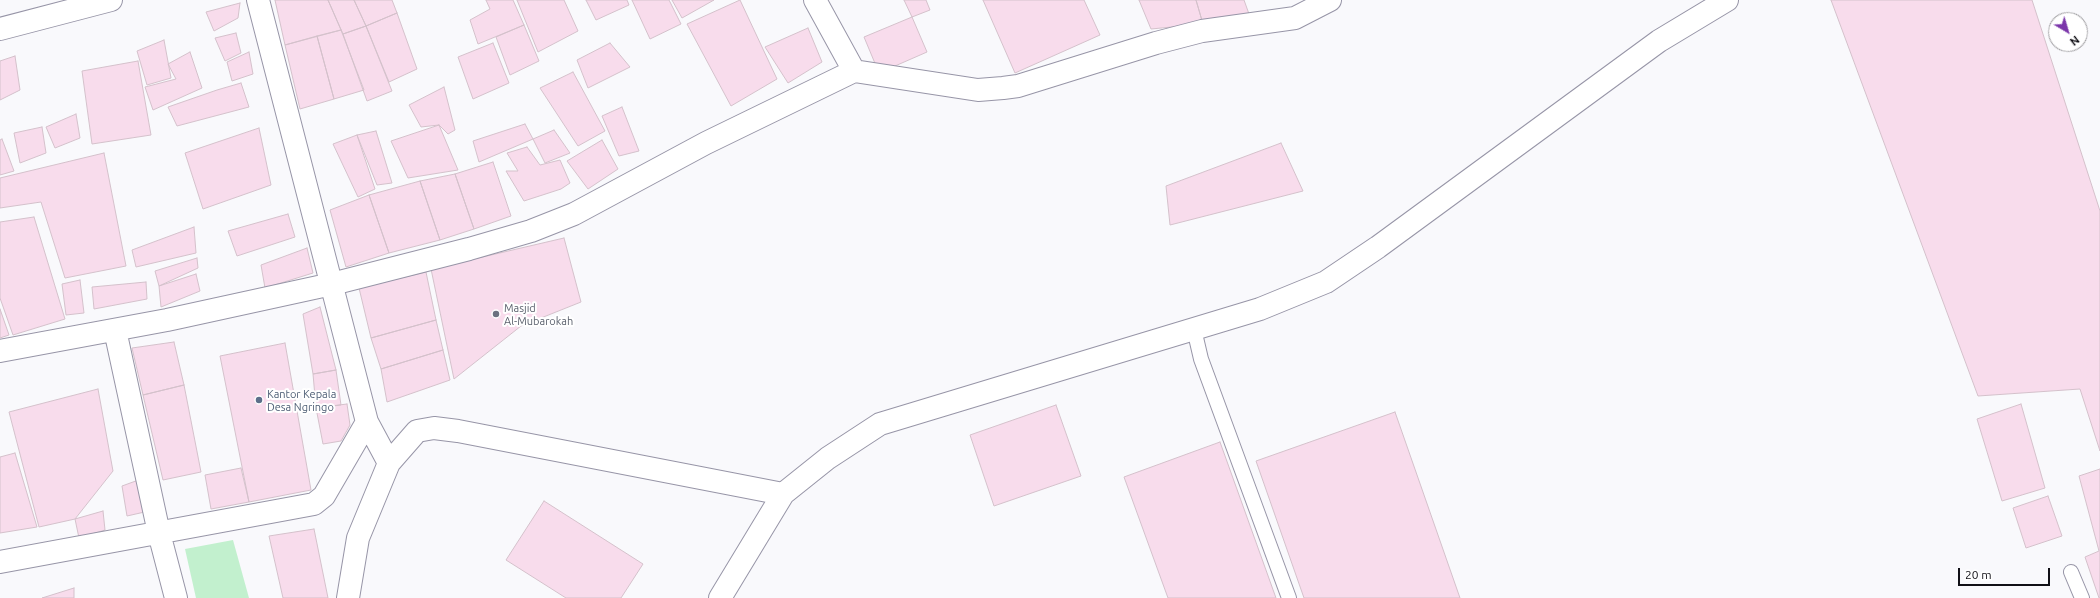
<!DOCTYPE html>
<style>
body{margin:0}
#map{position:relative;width:2100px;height:598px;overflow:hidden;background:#f9f9fc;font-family:Ubuntu,sans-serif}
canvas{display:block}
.north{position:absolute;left:2048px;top:12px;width:40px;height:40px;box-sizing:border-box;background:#fff;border:1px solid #a09fa2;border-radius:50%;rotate:142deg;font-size:11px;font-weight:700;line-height:16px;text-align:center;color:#111016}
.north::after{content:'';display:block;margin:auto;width:14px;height:18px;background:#7b36aa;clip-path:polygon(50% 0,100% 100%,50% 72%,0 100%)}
.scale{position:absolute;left:1958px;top:568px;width:92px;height:18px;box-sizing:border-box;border:2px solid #111016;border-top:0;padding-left:5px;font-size:12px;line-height:14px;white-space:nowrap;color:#111016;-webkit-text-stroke:3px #fff;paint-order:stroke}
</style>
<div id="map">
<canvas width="2100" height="598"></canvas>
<div class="north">N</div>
<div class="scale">20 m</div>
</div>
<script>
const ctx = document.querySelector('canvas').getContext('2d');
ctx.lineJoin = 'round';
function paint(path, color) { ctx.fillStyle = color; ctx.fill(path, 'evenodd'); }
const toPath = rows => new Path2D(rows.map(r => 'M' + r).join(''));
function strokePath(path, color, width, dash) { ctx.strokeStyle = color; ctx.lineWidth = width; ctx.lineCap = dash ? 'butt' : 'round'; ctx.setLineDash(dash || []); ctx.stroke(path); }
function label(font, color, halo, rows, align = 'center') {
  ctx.font = font + ' Ubuntu,sans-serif'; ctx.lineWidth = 4; ctx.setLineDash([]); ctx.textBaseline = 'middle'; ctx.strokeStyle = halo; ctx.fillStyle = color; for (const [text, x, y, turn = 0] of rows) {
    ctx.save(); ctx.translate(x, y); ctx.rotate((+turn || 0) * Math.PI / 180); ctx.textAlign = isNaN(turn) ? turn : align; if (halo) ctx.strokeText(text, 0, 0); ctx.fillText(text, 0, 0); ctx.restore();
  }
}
paint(toPath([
 [233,540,249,598,196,598,185,549]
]), '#c2f0ce');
const building = toPath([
 [275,0,328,0,341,30,285,45,275,0],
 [328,0,354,0,366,26,343,34,328,0],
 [354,0,392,0,397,13,366,26,354,0],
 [486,0,513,0,524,25,478,44,470,20,490,9,486,0],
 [517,0,564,0,578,31,538,52,517,0],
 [586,0,627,0,629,5,596,20,586,0],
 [632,0,669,0,681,24,650,39,632,0],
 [672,0,714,0,682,18,672,0],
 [740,0,777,79,731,106,687,24,740,0],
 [904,0,926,0,930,10,912,17,904,0],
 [983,0,1084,0,1100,35,1015,73,983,0],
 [1139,0,1196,0,1203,24,1151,29,1139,0],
 [1196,0,1244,0,1249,14,1203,24,1196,0],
 [1831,0,2032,0,2100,211,2100,451,2080,389,1978,396,1831,0],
 [240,3,238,18,214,31,206,12,240,3],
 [397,13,417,69,389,82,366,26,397,13],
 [912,17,927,52,879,73,864,37,912,17],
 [524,25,539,61,510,75,496,37,524,25],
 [366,26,392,91,367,101,343,34,366,26],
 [808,28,822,62,788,83,765,47,808,28],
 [341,30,364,90,334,99,317,36,341,30],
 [236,33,241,53,225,61,215,38,236,33],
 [317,36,334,99,300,109,285,45,317,36],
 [164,40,171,78,147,85,137,51,164,40],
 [493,43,509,83,473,99,458,57,493,43],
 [610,43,630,67,588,88,577,60,610,43],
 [190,52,202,88,153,110,145,87,176,79,168,64,190,52],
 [249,52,253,74,232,81,227,62,249,52],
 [15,56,20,90,0,100,0,61,15,56],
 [138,61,151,135,92,144,82,71,138,61],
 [573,72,605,131,578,146,540,88,573,72],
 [241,83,249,107,177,126,168,107,217,90,241,83],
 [444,87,455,130,448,134,439,125,421,127,409,105,444,87],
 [622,107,639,151,619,156,602,116,622,107],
 [76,114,80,138,55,148,46,127,76,114],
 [525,124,533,139,479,162,473,141,525,124],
 [439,125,458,170,408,178,391,141,439,125],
 [42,127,46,153,20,163,14,133,42,127],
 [259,128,271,185,203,209,185,153,259,128],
 [554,130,570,153,545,163,533,139,554,130],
 [376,131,392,183,377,185,357,135,376,131],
 [357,135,375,189,358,197,333,144,357,135],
 [2,139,14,171,0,175,0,140,2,139],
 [602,140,618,169,588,189,567,161,602,140],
 [1281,143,1303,191,1170,225,1166,186,1281,143],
 [527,147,540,165,560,160,570,183,561,189,524,201,506,171,518,171,507,153,527,147],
 [104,153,126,266,65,278,41,202,0,208,0,178,104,153],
 [493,162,511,216,474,229,455,174,493,162],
 [455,174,474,229,440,240,420,181,455,174],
 [420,181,440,240,389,253,369,195,420,181],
 [369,195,389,253,346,267,330,210,369,195],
 [288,214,295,237,237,256,228,231,288,214],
 [34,217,65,319,13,335,0,298,0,222,34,217],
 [194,227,196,253,136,267,132,250,194,227],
 [564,238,581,302,521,326,454,379,431,269,564,238],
 [307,248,313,273,265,288,261,265,307,248],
 [197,258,198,268,159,286,155,271,197,258],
 [426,272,436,320,371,338,359,288,426,272],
 [196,274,200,291,161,307,159,286,196,274],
 [80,280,84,313,66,315,62,284,80,280],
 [146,282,147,299,94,309,92,287,146,282],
 [320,307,336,370,313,374,303,314,320,307],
 [0,309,9,335,0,338,0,309],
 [436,320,443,350,381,369,371,338,436,320],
 [174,342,184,385,143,395,132,348,174,342],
 [285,343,311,490,249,502,220,356,285,343],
 [443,350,450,380,387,402,381,369,443,350],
 [336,370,341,405,316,408,313,374,336,370],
 [184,385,201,472,163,480,143,395,184,385],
 [98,389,113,471,75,519,39,527,9,412,98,389],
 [347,404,350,425,341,441,323,444,316,408,347,404],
 [2021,404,2045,488,2002,501,1977,419,2021,404],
 [1056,405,1081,476,994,506,970,435,1056,405],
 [1395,412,1460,598,1304,598,1256,461,1395,412],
 [1220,442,1276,598,1168,598,1124,477,1220,442],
 [15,453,37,527,0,533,0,457,15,453],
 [241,468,249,502,211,509,205,475,241,468],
 [2100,469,2100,598,2099,598,2085,557,2099,551,2079,476,2100,469],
 [144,478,149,511,127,516,122,486,144,478],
 [2048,496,2062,536,2026,548,2013,508,2048,496],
 [544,501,643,564,621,598,566,598,506,560,544,501],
 [103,511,105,530,79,538,75,519,103,511],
 [314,529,328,598,283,598,269,536,314,529],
 [74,588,74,598,42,598,74,588]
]);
paint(building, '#f8dcec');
strokePath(building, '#d4c1cb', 1);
const lane = toPath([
 [1194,329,1201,359,1289,598],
 [2071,572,2082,598]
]);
const street = toPath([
 [258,0,367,422,389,463],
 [815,0,854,71],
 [0,29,111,0],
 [115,330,159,533,176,598],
 [0,351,167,320,332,284,469,249,531,231,574,214,706,143,854,71,978,90,1003,88,1018,86,1156,43,1202,31,1295,18,1330,0],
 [0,562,314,504,324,496,367,422],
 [348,598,358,538,389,463,417,431,434,428,458,431,783,494],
 [720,598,783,494,828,458,880,424,1260,309,1326,282,1378,247,1659,41,1727,0]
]);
strokePath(lane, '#9795a7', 16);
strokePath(street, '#9795a7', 24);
strokePath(lane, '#fff', 14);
strokePath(street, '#fff', 22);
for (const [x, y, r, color] of [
 [496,314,4,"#6b7280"],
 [259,400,4,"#5c6f8a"]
]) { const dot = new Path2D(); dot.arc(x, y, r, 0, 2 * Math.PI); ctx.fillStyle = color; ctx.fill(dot); strokePath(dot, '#fff', 1.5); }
label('11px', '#5b616d', '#fff', [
 ["Masjid",504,308],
 ["Al-Mubarokah",504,321]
], 'left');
label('11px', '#4e5e75', '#fff', [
 ["Kantor Kepala",267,394],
 ["Desa Ngringo",267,407]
], 'left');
</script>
